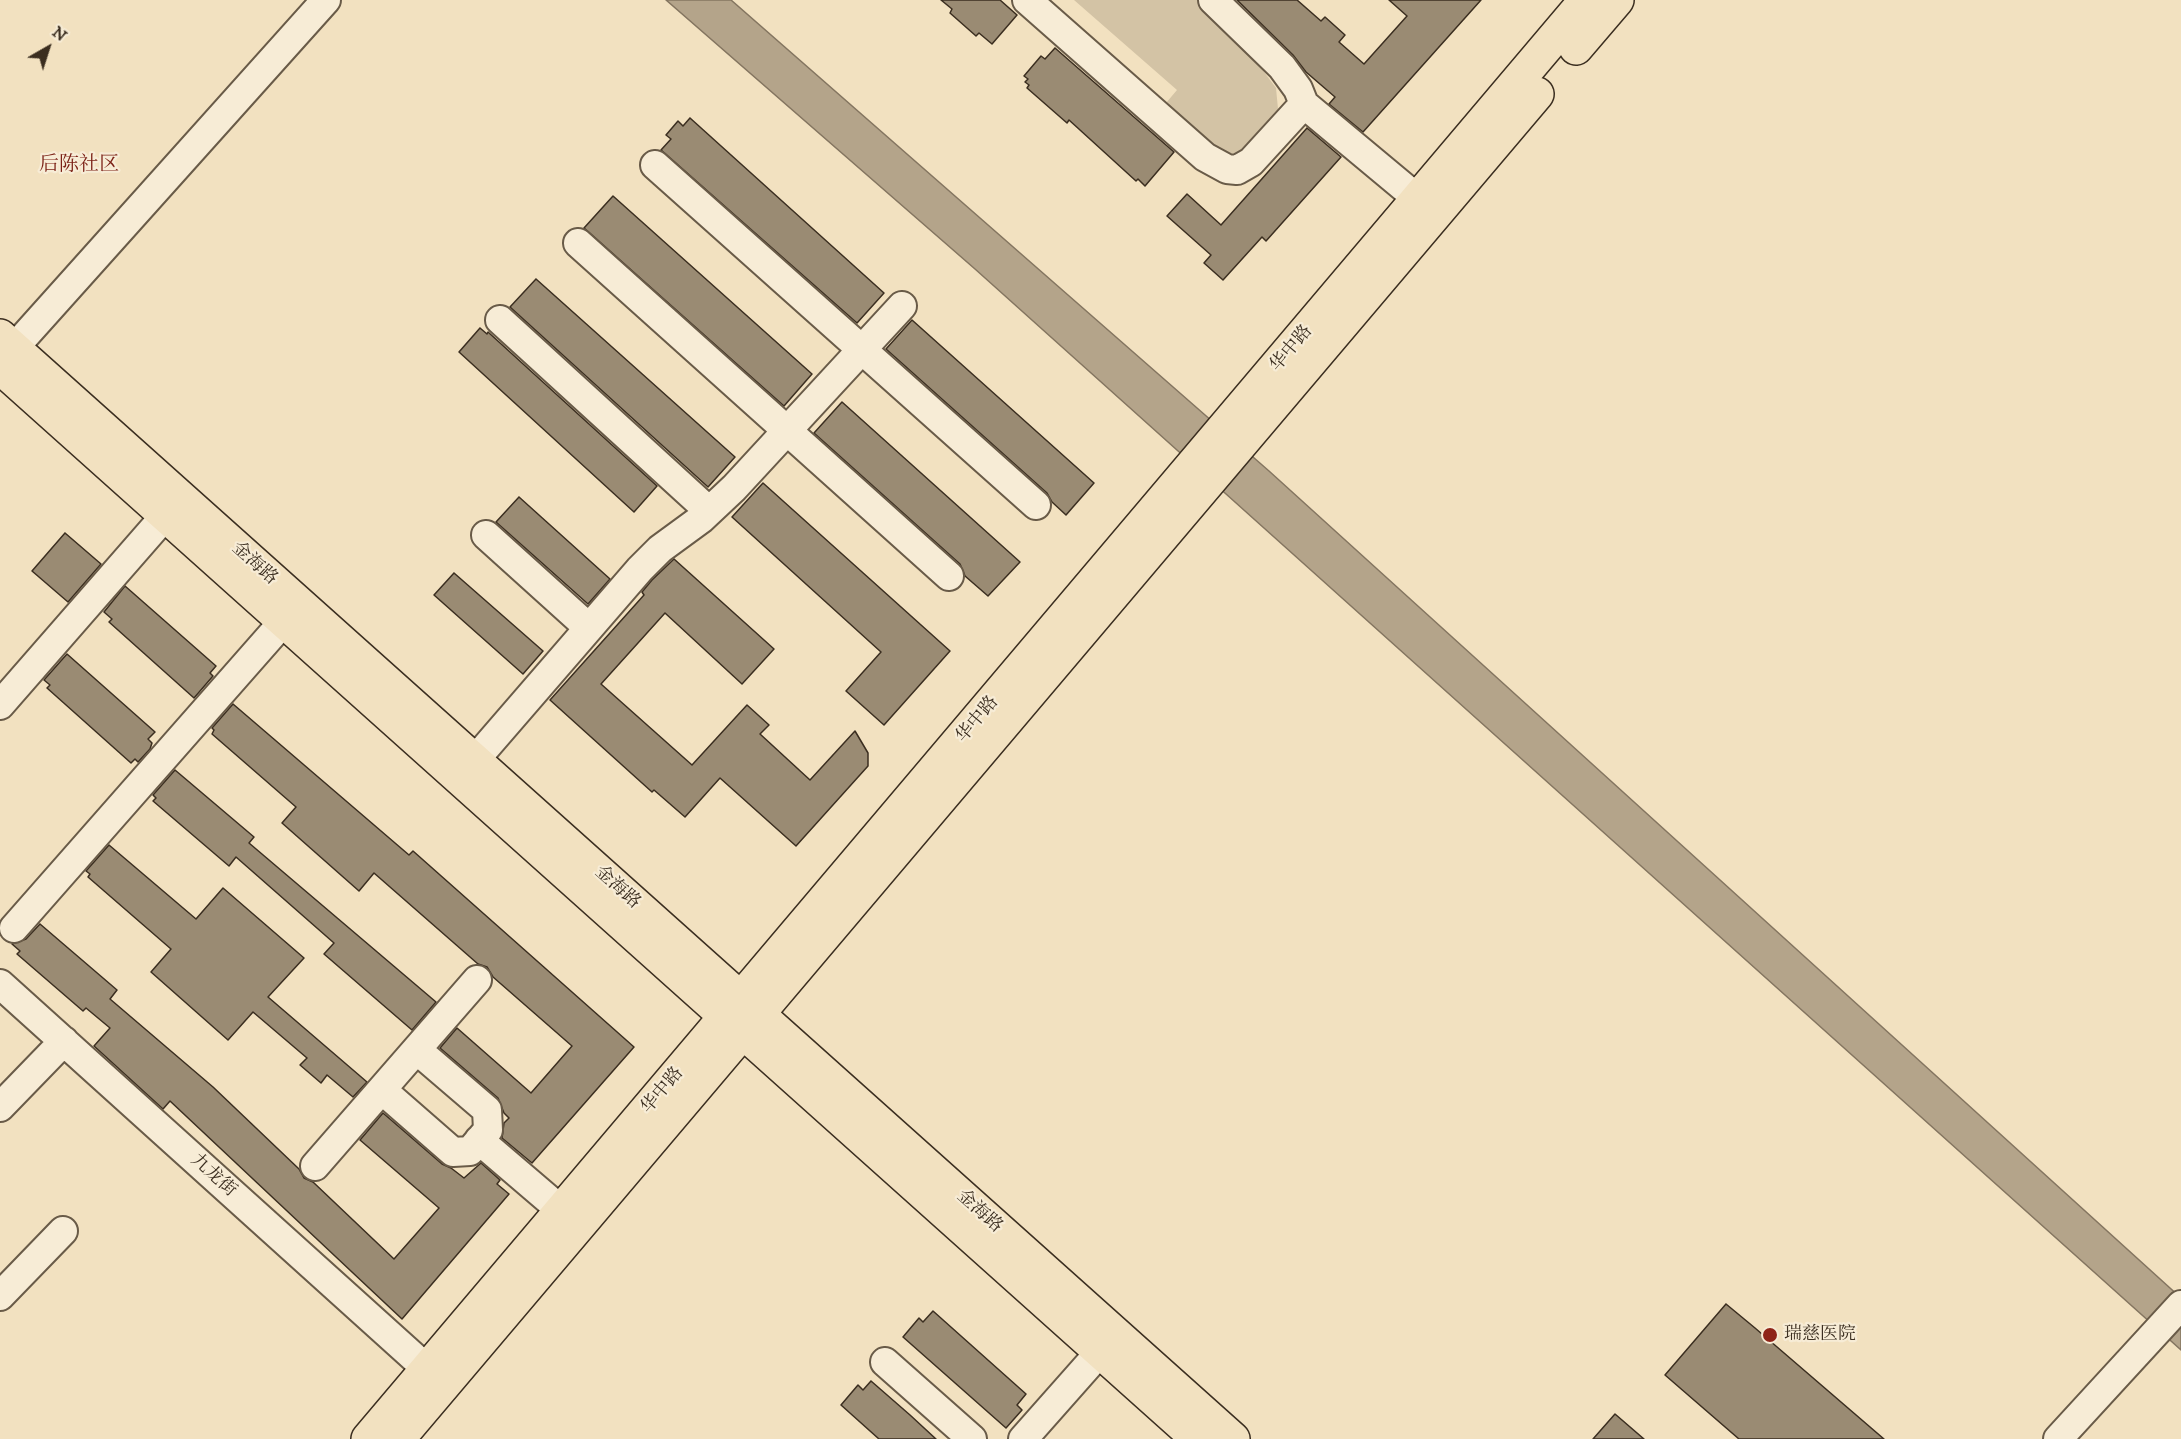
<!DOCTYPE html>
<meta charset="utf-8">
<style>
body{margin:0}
#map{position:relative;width:2181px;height:1439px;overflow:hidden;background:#f2e1c0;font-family:"IM FELL DW Pica",serif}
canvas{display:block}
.north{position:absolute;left:18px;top:18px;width:60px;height:60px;-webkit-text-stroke:4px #f7ecd6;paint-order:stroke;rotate:39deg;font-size:16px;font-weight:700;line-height:24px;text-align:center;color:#3b2e20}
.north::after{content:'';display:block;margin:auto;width:21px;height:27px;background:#3b2e20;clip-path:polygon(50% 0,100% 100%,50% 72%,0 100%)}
</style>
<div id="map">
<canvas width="2181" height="1439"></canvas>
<div class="north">N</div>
</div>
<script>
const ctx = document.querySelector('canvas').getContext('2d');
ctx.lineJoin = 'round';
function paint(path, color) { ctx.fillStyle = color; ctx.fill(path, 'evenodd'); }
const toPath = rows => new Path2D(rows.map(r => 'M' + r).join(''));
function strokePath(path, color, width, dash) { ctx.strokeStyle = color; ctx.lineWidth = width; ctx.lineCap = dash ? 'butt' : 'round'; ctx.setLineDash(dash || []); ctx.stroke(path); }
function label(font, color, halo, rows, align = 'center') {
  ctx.font = font + ' "IM FELL DW Pica","Noto Serif SC",serif'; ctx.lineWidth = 4.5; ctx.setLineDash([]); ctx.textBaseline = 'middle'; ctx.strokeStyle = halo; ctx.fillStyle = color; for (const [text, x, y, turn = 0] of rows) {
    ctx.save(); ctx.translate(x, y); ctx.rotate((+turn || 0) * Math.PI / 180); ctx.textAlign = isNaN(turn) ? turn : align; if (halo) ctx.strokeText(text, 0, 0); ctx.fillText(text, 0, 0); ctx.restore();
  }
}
paint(toPath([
 [1074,0,1199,0,1247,49,1276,88,1278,109,1240,151,1234,154,1222,151,1166,103,1177,90]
]), '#d3c3a5');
const water = toPath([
 [666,0,731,0,1269,471,2181,1298,2181,1350,975,269,666,0]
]);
paint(water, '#b4a48a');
strokePath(water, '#847560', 1.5);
const building = toPath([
 [941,0,1000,0,1017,15,992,44,979,33,976,36,950,13,952,9,941,0],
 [1237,0,1297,0,1321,21,1325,17,1345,35,1339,42,1364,64,1407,16,1389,0,1481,0,1363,132,1329,104,1335,97,1306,72,1293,55,1237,0],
 [1055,48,1174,152,1145,186,1138,179,1136,181,1069,120,1067,123,1027,88,1029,85,1025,82,1028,79,1024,76,1041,56,1045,59,1055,48],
 [690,118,884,293,857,323,661,150,671,139,666,135,678,121,683,126,690,118],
 [1307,128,1341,157,1266,241,1262,237,1223,280,1204,263,1211,255,1167,216,1187,194,1221,225,1307,128],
 [613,196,812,374,784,406,584,228,613,196],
 [536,279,735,457,708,487,510,307,536,279],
 [912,320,1094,483,1066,515,1052,502,1047,493,886,349,912,320],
 [480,328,487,334,488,332,657,486,634,512,459,352,480,328],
 [842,402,1020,562,988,596,965,576,960,564,814,433,842,402],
 [763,483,950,651,884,725,846,691,881,652,732,517,763,483],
 [519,497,610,579,588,604,496,522,519,497],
 [65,533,101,564,68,602,32,571,65,533],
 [674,559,774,649,742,684,665,613,601,684,692,765,747,705,769,725,760,734,810,780,855,731,868,753,868,766,796,846,720,778,685,817,654,790,652,792,550,700,644,595,642,592,652,580,674,559],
 [454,573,543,651,523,674,434,595,454,573],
 [125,586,216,666,210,673,213,676,194,698,109,622,112,619,104,612,125,586],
 [67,654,155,732,148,739,152,743,150,749,138,762,135,759,131,763,47,688,50,685,44,680,67,654],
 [233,704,409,855,413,851,634,1047,532,1163,502,1138,504,1123,509,1118,504,1113,498,1098,440,1048,457,1028,531,1093,572,1046,493,977,487,967,478,964,374,873,359,891,282,823,296,807,212,734,214,730,212,728,233,704],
 [175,770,254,837,249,843,436,1002,412,1030,324,954,334,943,236,857,229,866,153,801,156,798,153,795,175,770],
 [109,845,196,919,223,888,304,958,268,997,367,1082,353,1097,327,1075,321,1083,300,1065,307,1058,253,1012,228,1040,151,972,171,949,88,877,90,874,86,871,109,845],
 [40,924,117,990,110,999,213,1087,299,1169,304,1178,313,1182,394,1259,439,1208,360,1140,383,1113,442,1164,451,1168,464,1178,481,1163,500,1180,497,1184,509,1194,402,1319,170,1101,163,1109,94,1046,110,1028,86,1008,83,1011,17,954,20,951,12,944,26,939,40,924],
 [1726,1304,1755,1328,1884,1439,1739,1439,1665,1375,1726,1304],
 [933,1311,1026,1394,1017,1405,1022,1410,1006,1428,903,1337,919,1318,923,1322,933,1311],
 [871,1381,910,1415,936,1439,879,1439,841,1405,858,1385,863,1390,871,1381],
 [1615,1414,1644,1439,1593,1439,1615,1414]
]);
paint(building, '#9a8b73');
strokePath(building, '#3b2e20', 1.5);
const minor = toPath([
 [1027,0,1205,157,1227,169,1237,170,1251,162,1304,104],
 [1213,0,1282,67,1298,89,1304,104,1418,199],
 [655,165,1036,505],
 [578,243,949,576],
 [500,320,709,511],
 [14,348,326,0],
 [486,535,589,628],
 [0,705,165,516],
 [474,761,640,569,660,549,701,519,734,488,902,306],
 [14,928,284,621],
 [0,984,427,1369],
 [382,1090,453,1152,470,1151,488,1130,487,1110,417,1050],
 [0,1107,64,1041],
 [479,1140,562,1211],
 [315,1166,477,980],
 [0,1296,63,1231],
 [885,1362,972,1439],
 [1023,1439,1100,1352],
 [2058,1439,2181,1305]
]);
const major = toPath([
 [1576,48,1617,0],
 [0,336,1233,1439],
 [0,367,1198,1439],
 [368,1439,1586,0],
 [398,1439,1537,94]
]);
strokePath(minor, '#695b48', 32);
strokePath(major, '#3b2e20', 36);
strokePath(minor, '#f7ecd6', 28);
strokePath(major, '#f2e1c0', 33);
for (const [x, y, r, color] of [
 [1770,1335,8,"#8f2418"]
]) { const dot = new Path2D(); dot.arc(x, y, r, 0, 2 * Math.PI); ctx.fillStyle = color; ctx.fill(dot); strokePath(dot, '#f7ecd6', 2); }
label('18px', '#3b2e20', '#f7ecd6', [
 ["华中路",1292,349,-50],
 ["金海路",254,564,42],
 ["华中路",978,720,-50],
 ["金海路",617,888,42],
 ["华中路",663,1091,-50],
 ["九龙街",213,1176,42],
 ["金海路",979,1212,42]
]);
label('18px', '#3b2e20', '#f7ecd6', [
 ["瑞慈医院",1784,1335]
], 'left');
label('20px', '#7a1f14', '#f7ecd6', [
 ["后陈社区",79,166]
]);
</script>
